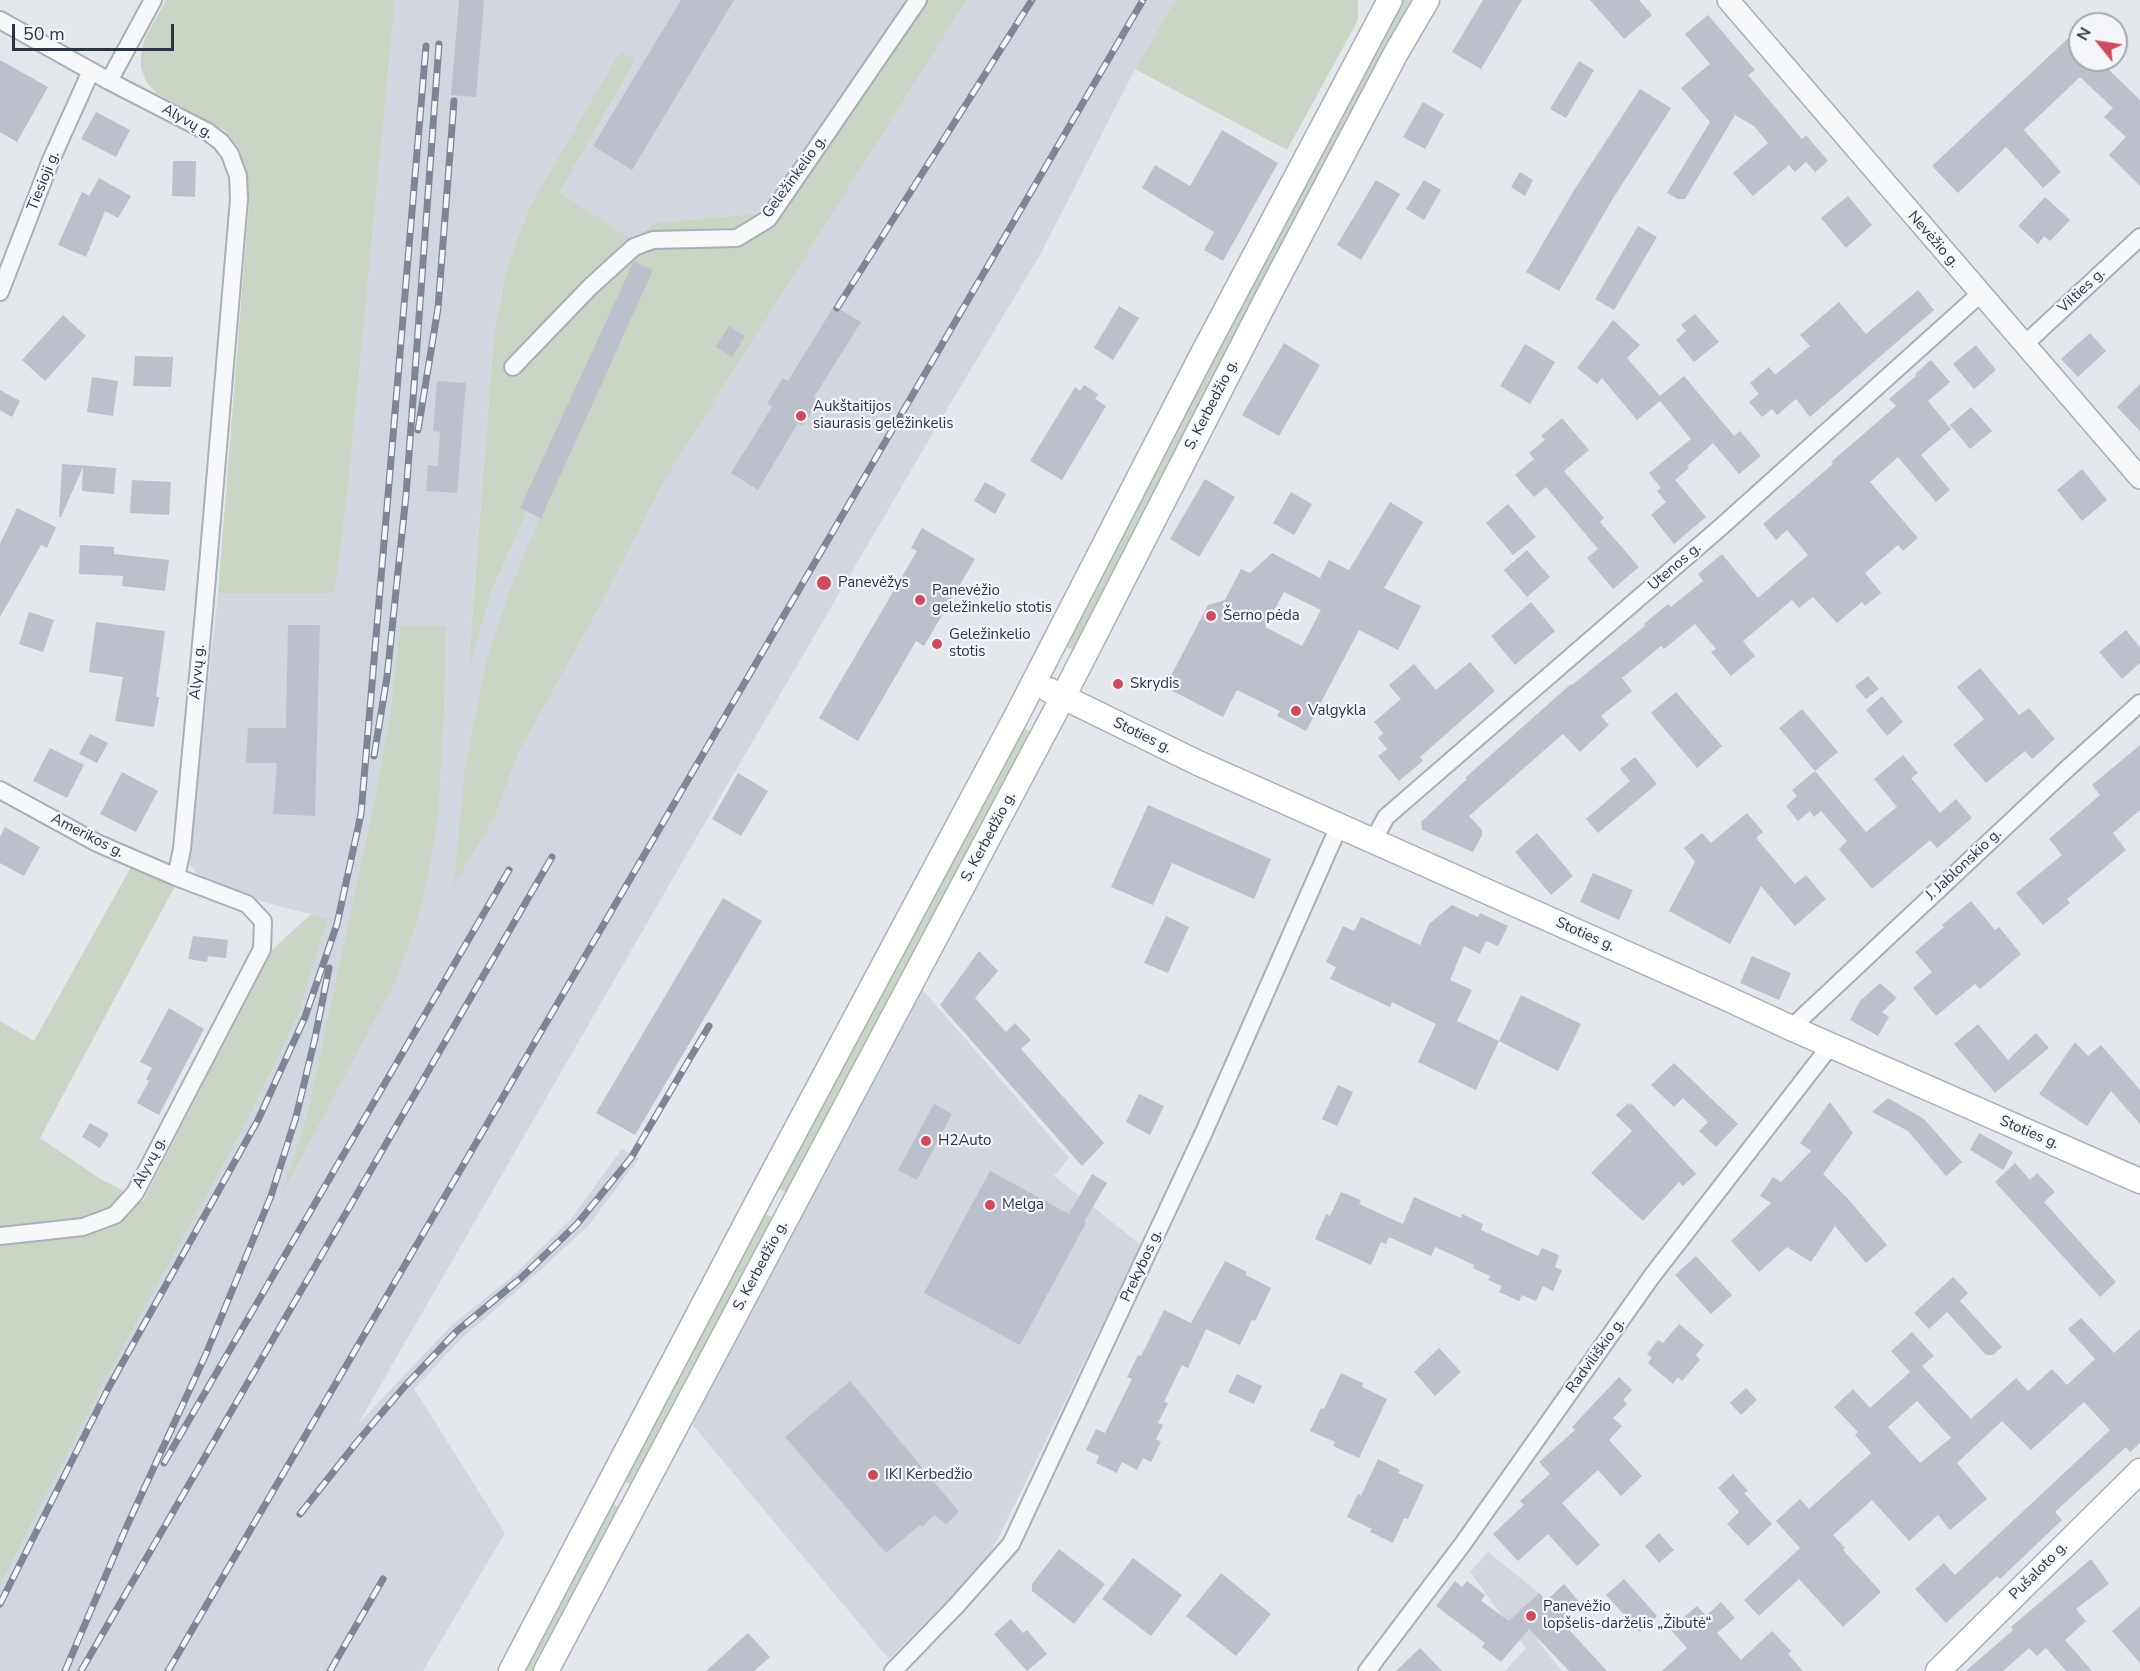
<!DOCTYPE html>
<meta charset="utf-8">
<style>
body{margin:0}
#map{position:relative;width:2140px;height:1671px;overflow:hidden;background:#e4e7ec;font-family:"Nunito Sans",sans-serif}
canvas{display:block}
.north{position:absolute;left:2068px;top:12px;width:60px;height:60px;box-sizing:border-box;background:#f4f6f9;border:2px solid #a4a8b1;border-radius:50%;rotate:300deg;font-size:16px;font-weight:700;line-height:24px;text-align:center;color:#2b3445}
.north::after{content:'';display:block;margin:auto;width:21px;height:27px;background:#d1495b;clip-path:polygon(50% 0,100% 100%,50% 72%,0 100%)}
.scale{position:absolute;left:12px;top:24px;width:162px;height:27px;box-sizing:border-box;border:3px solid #2b3445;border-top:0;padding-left:8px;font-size:18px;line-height:21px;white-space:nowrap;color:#2b3445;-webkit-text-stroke:4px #f4f6f9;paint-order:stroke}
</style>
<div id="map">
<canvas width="2140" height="1671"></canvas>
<div class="north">N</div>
<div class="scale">50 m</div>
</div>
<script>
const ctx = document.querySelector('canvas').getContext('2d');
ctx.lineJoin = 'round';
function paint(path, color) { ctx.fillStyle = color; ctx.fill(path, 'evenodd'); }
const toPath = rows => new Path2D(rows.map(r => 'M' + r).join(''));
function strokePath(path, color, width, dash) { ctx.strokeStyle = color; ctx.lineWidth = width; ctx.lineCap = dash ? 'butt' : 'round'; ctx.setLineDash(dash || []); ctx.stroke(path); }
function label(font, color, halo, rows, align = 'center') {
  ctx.font = font + ' "Nunito Sans",sans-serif'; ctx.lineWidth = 4.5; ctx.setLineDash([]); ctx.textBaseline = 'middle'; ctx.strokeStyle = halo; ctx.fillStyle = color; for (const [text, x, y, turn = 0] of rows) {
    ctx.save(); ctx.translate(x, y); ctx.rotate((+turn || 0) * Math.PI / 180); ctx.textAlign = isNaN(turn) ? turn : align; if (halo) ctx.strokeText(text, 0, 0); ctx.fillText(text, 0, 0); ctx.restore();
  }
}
paint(toPath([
 [395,0,924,0,762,213,654,223,633,240,560,192,636,61,620,51,531,204,508,263,494,335,468,667,492,592,527,512,541,518,510,589,486,660,465,769,495,816,520,750,598,610,663,483,967,0,1175,0,1135,69,1040,255,947,409,695,840,358,1424,452,1325,513,1276,570,1220,622,1149,639,1158,588,1226,526,1283,462,1338,414,1389,505,1533,423,1671,0,1671,0,1586,103,1384,250,1116,298,1015,328,919,245,897,199,877,189,863,190,846,218,593,333,593,347,498],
 [400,626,446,626,444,719,438,818,417,923,395,981,284,1190,307,1115,374,802,390,715],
 [921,988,1069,1158,1054,1176,1141,1245,998,1539,983,1564,889,1659,692,1424],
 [1488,1552,1539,1593,1562,1620,1538,1641,1562,1671,1505,1671,1526,1648,1470,1572]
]), '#d2d6de');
paint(toPath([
 [166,0,395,0,347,498,334,593,218,593,249,203,242,158,234,142,224,130,156,93,146,81,141,68,141,53,145,38],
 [924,0,967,0,663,483,598,610,520,750,495,816,454,885,465,769,486,660,510,589,540,518,527,512,492,591,468,670,494,335,508,263,531,204,620,51,636,60,560,192,633,240,654,223,762,213],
 [1175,0,1358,0,1358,20,1287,150,1135,69],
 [1401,0,1415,0,1074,650,1065,646],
 [400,626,446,626,444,719,438,818,427,881,417,923,395,982,282,1194,307,1115,374,802,390,715],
 [1022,727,1031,732,787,1193,778,1188],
 [131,867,175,886,40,1138,99,1178,143,1201,271,951,311,914,328,919,298,1015,250,1116,103,1384,0,1586,0,1021,34,1041],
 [765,1214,774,1218,633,1484,626,1483,625,1479],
 [612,1505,616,1505,619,1512,535,1671,523,1671]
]), '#c9d6c5');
paint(toPath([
 [459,0,484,0,476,97,451,95],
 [681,0,734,0,632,170,593,146],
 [1483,0,1522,0,1481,69,1452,52],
 [1590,0,1639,0,1652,15,1624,39],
 [1708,15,1755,70,1748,75,1802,139,1806,135,1828,161,1815,172,1806,162,1795,172,1789,165,1753,196,1733,173,1768,143,1754,126,1735,115,1685,199,1678,199,1667,193,1710,122,1681,88,1710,64,1685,34],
 [2080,27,2080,60,2099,60,2140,100,2140,186,2109,155,2126,137,2104,117,2113,108,2080,77,2024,130,2061,172,2043,188,2006,147,1958,193,1932,166],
 [0,60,48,87,17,142,0,132],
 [1579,61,1594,70,1566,118,1550,109],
 [1640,89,1671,108,1612,200,1559,291,1526,272,1576,187],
 [1423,102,1444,114,1425,149,1403,137],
 [96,112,130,130,116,157,81,139],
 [1222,130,1278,163,1223,261,1204,250,1214,232,1142,188,1155,165,1190,186],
 [173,161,196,161,195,197,172,196],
 [1520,172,1533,180,1525,196,1511,187],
 [99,178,131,196,118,218,105,211,86,257,58,245,82,192,89,196],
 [1376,180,1400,194,1361,260,1337,245],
 [1424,180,1441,190,1424,220,1406,209],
 [1848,196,1872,225,1846,248,1821,218],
 [2045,197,2070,220,2050,241,2044,236,2038,244,2018,226],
 [1638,226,1657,237,1614,310,1595,299],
 [634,261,653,270,541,518,520,508],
 [1918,290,1934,310,1810,417,1796,399,1777,415,1772,409,1762,417,1749,402,1759,394,1750,383,1769,367,1775,375,1810,346,1800,335,1839,302,1866,334],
 [834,306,861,322,814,397,819,400,803,426,798,423,758,490,731,473,772,407,767,404,774,392,783,378,788,381],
 [1119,306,1139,318,1113,360,1094,348],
 [1695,314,1719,342,1694,362,1676,340,1686,331,1681,325],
 [63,315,86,336,45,381,22,360],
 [1613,320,1640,345,1627,358,1660,396,1684,376,1734,436,1740,431,1761,456,1739,474,1713,443,1687,466,1689,468,1675,480,1706,517,1674,544,1651,515,1666,502,1657,491,1661,488,1649,473,1691,439,1660,401,1637,420,1602,378,1597,384,1577,368],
 [729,326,745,336,732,357,716,347],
 [2090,333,2106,351,2078,377,2061,359],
 [1284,343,1320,365,1279,436,1242,415],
 [1525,344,1555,362,1530,404,1500,386],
 [1976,345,1996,370,1974,389,1953,364],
 [135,356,173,357,171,387,133,386],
 [1931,360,1950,382,1928,401,1951,429,1921,455,1950,490,1936,502,1898,457,1870,482,1918,538,1903,551,1898,545,1865,573,1881,593,1865,606,1862,602,1837,623,1813,597,1799,608,1792,600,1743,641,1755,656,1731,676,1711,652,1716,649,1695,624,1664,649,1661,646,1622,678,1632,691,1601,716,1609,725,1580,752,1563,734,1469,816,1482,830,1482,835,1473,852,1422,830,1421,822,1467,779,1465,778,1571,684,1572,685,1645,626,1644,624,1668,604,1671,607,1703,581,1698,574,1722,554,1758,598,1808,555,1787,530,1776,540,1763,524,1833,464,1831,462,1896,406,1889,399,1916,376,1915,374],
 [92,377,118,381,113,416,87,412],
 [437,381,466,383,457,493,426,491,428,465,438,466,440,432,433,431],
 [2140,384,2140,431,2117,407],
 [1084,385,1098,394,1095,399,1106,406,1062,480,1030,461,1075,387,1080,391],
 [0,390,20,401,12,417,0,410],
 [1971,407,1992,431,1970,449,1950,425],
 [1562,418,1589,450,1564,471,1604,518,1600,522,1639,567,1613,589,1587,558,1598,549,1546,487,1534,497,1515,475,1534,459,1529,453,1545,440,1541,436],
 [62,464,116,468,114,494,82,491,83,467,61,517,59,517],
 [2082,469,2107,500,2082,521,2057,490],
 [1205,479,1235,497,1199,557,1170,539],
 [132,480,171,482,169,515,130,513],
 [985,482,1006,494,995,514,974,501],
 [1291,492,1312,504,1294,535,1273,523],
 [1390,502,1423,522,1384,588,1421,606,1398,650,1359,630,1306,731,1277,716,1280,711,1237,690,1223,717,1165,687,1208,605,1225,600,1241,569,1250,573,1272,553,1320,578,1329,560,1349,570],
 [1284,592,1321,610,1302,646,1265,627],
 [1508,504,1536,537,1513,555,1486,523],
 [17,508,56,527,47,548,41,545,0,617,0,544],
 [922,528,975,559,924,646,916,641,858,741,819,718,917,551,911,548],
 [80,545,114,547,114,554,169,560,165,591,122,586,123,576,79,574],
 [1527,550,1550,577,1527,597,1504,570],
 [1531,602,1555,631,1515,665,1491,636],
 [29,612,54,620,43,652,19,644],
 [96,622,165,631,156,697,159,697,154,727,115,721,123,677,89,672],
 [288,625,320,625,315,816,273,814,277,763,246,763,248,728,286,728],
 [2126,630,2140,647,2140,663,2122,679,2099,652],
 [1470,662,1495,691,1420,757,1423,761,1399,781,1378,756,1387,749,1378,738,1383,733,1374,722,1401,699,1389,685,1414,664,1436,690],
 [1980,668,2019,715,2029,708,2055,739,2032,759,2025,751,1986,783,1953,745,1984,719,1957,687],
 [1868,676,1879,689,1866,699,1855,686],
 [1676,692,1722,746,1697,768,1651,713],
 [1882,696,1903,722,1887,736,1866,710],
 [1802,709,1838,752,1815,771,1866,832,1897,807,1874,779,1903,755,1918,773,1911,778,1940,813,1956,799,1972,818,1937,848,1930,840,1872,889,1839,849,1847,841,1821,811,1814,817,1810,811,1798,821,1786,806,1797,796,1792,790,1815,771,1779,728],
 [90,734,108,743,97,763,79,754],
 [2140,745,2140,810,2113,833,2126,850,2067,899,2070,903,2043,925,2016,893,2062,855,2049,839,2100,795,2092,785],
 [50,748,84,765,67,798,33,781],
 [1635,757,1657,784,1598,833,1586,819,1630,781,1620,769],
 [122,772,158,791,136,832,100,814],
 [738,773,768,791,741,836,712,819],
 [1148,805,1271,859,1254,899,1172,863,1153,905,1111,887],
 [1747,813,1763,832,1756,838,1795,884,1806,875,1826,899,1795,926,1761,886,1730,944,1669,911,1695,862,1684,848,1702,833,1711,843],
 [5,827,40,847,24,876,0,863,0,837],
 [1537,833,1573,876,1551,895,1515,852],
 [1593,873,1633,890,1619,920,1580,902],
 [723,898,762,921,635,1135,596,1113],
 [1971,901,1995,930,1999,927,2021,954,1980,989,1975,984,1936,1016,1913,988,1932,972,1915,952,1944,927,1942,925],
 [1452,905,1478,917,1480,913,1508,926,1498,946,1486,941,1480,954,1464,946,1450,980,1472,990,1457,1021,1499,1041,1476,1090,1418,1062,1436,1024,1392,1002,1390,1007,1330,979,1336,967,1326,962,1343,926,1354,931,1361,917,1420,945,1429,924],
 [1166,916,1189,927,1168,973,1144,963],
 [193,936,228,940,226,958,208,956,207,962,188,959],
 [979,951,998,971,975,998,1006,1032,1015,1023,1031,1040,1021,1049,1104,1143,1082,1166,940,1005],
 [1752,956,1791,973,1779,1000,1740,983],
 [1880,983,1897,998,1882,1012,1889,1017,1878,1036,1850,1020,1860,1001],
 [1521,995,1581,1024,1558,1071,1499,1041],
 [169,1008,204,1029,159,1115,137,1103,149,1081,146,1079,152,1068,140,1062],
 [1978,1024,2008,1060,2036,1033,2049,1048,1995,1093,1954,1044],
 [2075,1042,2088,1056,2101,1045,2140,1090,2140,1124,2111,1091,2087,1126,2039,1094],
 [1674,1063,1738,1124,1716,1147,1699,1131,1708,1122,1683,1098,1674,1107,1651,1085],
 [1338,1085,1353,1092,1337,1126,1322,1119],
 [1139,1094,1164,1106,1150,1135,1126,1122],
 [1888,1098,1924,1119,1962,1162,1946,1176,1908,1131,1872,1112],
 [1830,1102,1853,1133,1823,1174,1849,1200,1887,1245,1866,1263,1835,1226,1811,1262,1787,1247,1759,1272,1731,1241,1771,1203,1760,1196,1773,1177,1781,1182,1811,1151,1800,1143],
 [1628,1103,1630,1105,1631,1103,1696,1174,1683,1186,1679,1182,1643,1221,1591,1173,1632,1131,1616,1115],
 [934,1104,952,1114,917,1180,898,1170],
 [90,1123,109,1134,100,1148,82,1137],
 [1979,1133,2013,1152,2003,1170,1970,1150],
 [2015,1163,2030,1180,2037,1173,2055,1192,2044,1202,2116,1282,2100,1297,1995,1182],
 [990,1171,1069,1214,1092,1174,1107,1183,1084,1222,1086,1223,1020,1345,924,1293],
 [1341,1192,1361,1200,1359,1204,1403,1224,1414,1197,1461,1218,1462,1214,1483,1224,1481,1230,1538,1256,1542,1248,1559,1255,1555,1267,1562,1270,1553,1291,1543,1286,1536,1301,1522,1295,1519,1301,1499,1292,1502,1286,1488,1280,1490,1276,1473,1268,1474,1265,1435,1247,1431,1256,1389,1237,1386,1244,1381,1242,1371,1265,1315,1239,1326,1214,1330,1216],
 [1696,1256,1732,1295,1711,1314,1675,1275],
 [1225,1261,1247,1272,1246,1275,1271,1288,1255,1321,1252,1320,1240,1345,1206,1329,1188,1368,1182,1365,1164,1402,1168,1403,1158,1423,1163,1425,1156,1439,1161,1442,1151,1462,1143,1458,1137,1470,1122,1462,1117,1473,1096,1463,1099,1456,1086,1450,1096,1429,1105,1433,1132,1379,1127,1377,1138,1355,1141,1356,1164,1310,1191,1323],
 [1953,1277,1968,1293,1960,1301,2002,1347,1993,1355,1986,1355,1947,1312,1929,1329,1914,1313],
 [2081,1318,2114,1353,2140,1329,2140,1443,2130,1452,2126,1447,2055,1512,2062,1520,2000,1579,1997,1576,1946,1623,1915,1589,1944,1563,1955,1575,2110,1430,2084,1402,2031,1450,2002,1421,1957,1463,1987,1499,1950,1530,1938,1515,1909,1541,1872,1500,1833,1535,1845,1548,1843,1550,1881,1592,1843,1627,1799,1579,1759,1616,1744,1600,1800,1548,1776,1521,1800,1499,1809,1509,1871,1453,1855,1435,1858,1432,1834,1407,1853,1389,1870,1408,1910,1372,1891,1351,1912,1332,1934,1356,1922,1366,1971,1419,2016,1378,2028,1391,2052,1369,2067,1385,2095,1359,2068,1329],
 [1917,1401,1951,1438,1920,1463,1888,1427],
 [1679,1324,1704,1345,1696,1355,1700,1360,1682,1381,1678,1377,1673,1384,1648,1363,1652,1358,1647,1354,1658,1340,1663,1343],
 [1439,1348,1461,1372,1435,1396,1414,1372],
 [1341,1373,1363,1383,1362,1387,1387,1399,1359,1458,1333,1446,1335,1442,1310,1431,1321,1408,1324,1409],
 [1237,1374,1262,1386,1254,1404,1228,1392],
 [1619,1377,1632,1390,1623,1400,1627,1404,1613,1418,1622,1426,1609,1440,1642,1476,1621,1496,1598,1470,1562,1503,1600,1545,1577,1566,1548,1534,1518,1561,1493,1534,1524,1505,1520,1501,1550,1474,1539,1462,1575,1430,1572,1427],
 [850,1381,959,1512,946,1524,934,1515,922,1527,920,1525,886,1553,785,1437],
 [1746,1388,1757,1400,1741,1415,1730,1403],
 [1378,1459,1400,1470,1398,1473,1424,1485,1408,1519,1404,1518,1393,1543,1370,1532,1372,1529,1347,1517,1358,1494,1361,1496],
 [1733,1474,1748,1491,1744,1493,1772,1524,1748,1546,1727,1524,1739,1512,1718,1488],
 [1659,1533,1674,1550,1659,1563,1645,1546],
 [1059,1549,1105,1584,1074,1624,1032,1591,1032,1584],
 [1133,1558,1182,1595,1151,1636,1102,1599],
 [2091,1559,2109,1584,2076,1609,2086,1621,2065,1640,2092,1671,2066,1671,2046,1648,2037,1656,2029,1648,2003,1671,1966,1671,2013,1630,2011,1627],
 [1221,1573,1271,1614,1236,1656,1186,1616],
 [1624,1579,1657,1616,1640,1632,1606,1595],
 [1455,1581,1462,1587,1467,1581,1485,1595,1481,1601,1509,1621,1539,1593,1546,1601,1564,1584,1581,1604,1561,1621,1607,1671,1569,1671,1529,1629,1501,1662,1482,1647,1485,1643,1436,1606],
 [1721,1602,1735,1618,1717,1633,1741,1660,1772,1631,1791,1651,1788,1654,1803,1671,1662,1671,1687,1648,1670,1629,1697,1606,1706,1616],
 [2140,1606,2140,1663,2112,1631],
 [1011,1619,1023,1633,1027,1630,1047,1654,1027,1671,994,1634],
 [748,1633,770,1657,754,1671,706,1671],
 [1420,1648,1442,1671,1396,1671]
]), '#bbc0ca');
const minor = toPath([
 [0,20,109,81,208,132,221,142,230,154,238,176,239,199,204,612,182,849,176,877,247,904,263,921,262,949,135,1193,115,1215,83,1227,0,1236],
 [109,81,153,0],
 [0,292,51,160,91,71],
 [2025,344,2140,237],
 [513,367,590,287,634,247,653,240,737,238,768,219,918,0],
 [0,790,97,843,176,877],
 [1373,841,1386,817,1722,526,1980,294],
 [1791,1028,2068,768,2140,703],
 [893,1671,956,1606,1011,1544,1204,1132,1339,826],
 [1367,1671,1462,1545,1652,1276,1831,1045]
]);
const tertiary = toPath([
 [1728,0,2140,478]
]);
const secondary = toPath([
 [1049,690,1198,763,1724,997,1791,1028,2140,1181],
 [511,1671,760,1197,1016,717,1200,359,1390,0],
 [546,1671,1063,697,1264,304,1396,53,1427,0],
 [1938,1671,2140,1471]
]);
strokePath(minor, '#a9aeb7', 20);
strokePath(tertiary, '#a9aeb7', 24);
strokePath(secondary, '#a9aeb7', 27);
strokePath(minor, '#f7f8fa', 16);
strokePath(tertiary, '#f7f8fa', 21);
strokePath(secondary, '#fff', 24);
const rail = toPath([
 [837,308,1032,0],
 [418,430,438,308,454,101],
 [374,756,387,677,406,495,439,44],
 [164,1463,509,870],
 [300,1514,357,1442,405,1386,457,1331,521,1278,577,1224,631,1158,709,1026],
 [0,1604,109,1387,258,1120,305,1017,337,924,361,814,426,46],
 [65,1671,126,1528,206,1354,271,1196,296,1117,315,1038,329,968],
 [81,1671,552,857],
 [168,1671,1143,0],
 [330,1671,383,1579]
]);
strokePath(rail, '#7d8696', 7);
strokePath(rail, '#f4f6f9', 4.5, [14]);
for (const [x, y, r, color] of [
 [801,416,6,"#d1495b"],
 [824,583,8,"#d1495b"],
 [920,600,6,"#d1495b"],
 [1211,616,6,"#d1495b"],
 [937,644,6,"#d1495b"],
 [1118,684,6,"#d1495b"],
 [1296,711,6,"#d1495b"],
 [926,1141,6,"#d1495b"],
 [990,1205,6,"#d1495b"],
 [873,1475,6,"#d1495b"],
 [1531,1616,6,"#d1495b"]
]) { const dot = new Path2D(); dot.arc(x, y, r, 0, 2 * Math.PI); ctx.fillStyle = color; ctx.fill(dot); strokePath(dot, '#f4f6f9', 2); }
label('15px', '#2b3445', '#f4f6f9', [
 ["Alyvų g.",187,122,29],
 ["Geležinkelio g.",795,177,-54],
 ["Tiesioji g.",44,181,-68],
 ["Nevėžio g.",1933,240,49],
 ["Vilties g.",2082,291,-43],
 ["S. Kerbedžio g.",1212,405,-63],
 ["Utenos g.",1675,567,-41],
 ["Alyvų g.",198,672,-85],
 ["Stoties g.",1142,736,26],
 ["Amerikos g.",87,836,27],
 ["S. Kerbedžio g.",989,837,-62],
 ["J. Jablonskio g.",1964,865,-43],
 ["Stoties g.",1585,935,24],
 ["Stoties g.",2029,1133,23],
 ["Alyvų g.",150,1163,-63],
 ["S. Kerbedžio g.",761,1266,-62],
 ["Prekybos g.",1142,1266,-65],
 ["Radviliškio g.",1596,1356,-54],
 ["Pušaloto g.",2039,1571,-45]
]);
label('15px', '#2b3445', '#f4f6f9', [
 ["Aukštaitijos",813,407],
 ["siaurasis geležinkelis",813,424],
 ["Panevėžys",838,583],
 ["Panevėžio",932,591],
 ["geležinkelio stotis",932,608],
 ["Šerno pėda",1223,616],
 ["Geležinkelio",949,635],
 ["stotis",949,652],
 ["Skrydis",1130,684],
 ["Valgykla",1308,711],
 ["H2Auto",938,1141],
 ["Melga",1002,1205],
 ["IKI Kerbedžio",885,1475],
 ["Panevėžio",1543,1607],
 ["lopšelis-darželis „Žibutė“",1543,1624]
], 'left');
</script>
